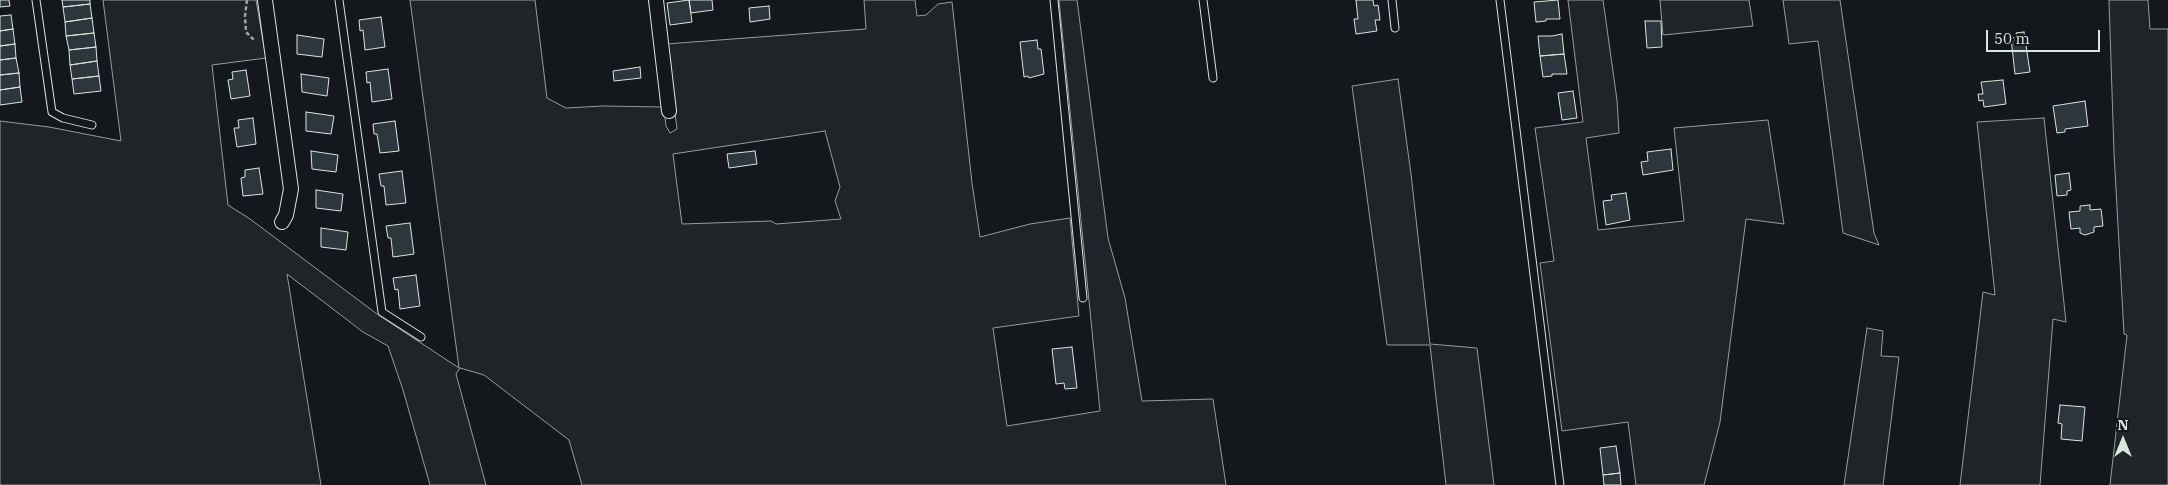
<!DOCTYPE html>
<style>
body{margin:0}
#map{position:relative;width:2168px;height:485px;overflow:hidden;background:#14181c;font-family:"IBM Plex Serif",serif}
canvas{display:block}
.north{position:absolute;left:2098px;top:415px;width:50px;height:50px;-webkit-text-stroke:4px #14181c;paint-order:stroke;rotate:0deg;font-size:14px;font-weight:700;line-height:20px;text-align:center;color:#d8e6dc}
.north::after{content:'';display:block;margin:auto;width:18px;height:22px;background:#d8e6dc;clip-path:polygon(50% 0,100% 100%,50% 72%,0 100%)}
.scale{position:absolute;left:1986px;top:30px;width:114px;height:22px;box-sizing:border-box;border:2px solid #d8e6dc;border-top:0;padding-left:6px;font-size:15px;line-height:18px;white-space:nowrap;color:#d8e6dc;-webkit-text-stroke:4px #14181c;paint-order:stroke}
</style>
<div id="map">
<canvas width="2168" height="485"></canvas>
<div class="north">N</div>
<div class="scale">50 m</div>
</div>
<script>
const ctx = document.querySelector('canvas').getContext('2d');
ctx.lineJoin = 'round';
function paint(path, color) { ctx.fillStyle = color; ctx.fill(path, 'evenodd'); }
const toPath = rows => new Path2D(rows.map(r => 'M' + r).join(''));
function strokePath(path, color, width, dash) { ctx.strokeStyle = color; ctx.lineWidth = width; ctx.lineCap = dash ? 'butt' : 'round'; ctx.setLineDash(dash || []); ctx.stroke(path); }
const green = toPath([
 [103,0,256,0,266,58,212,65,228,205,250,219,377,314,459,368,410,0,535,0,547,98,566,108,603,106,664,107,666,126,670,133,677,129,666,44,866,29,864,0,915,0,917,16,926,15,938,4,952,2,972,183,980,237,1030,224,1070,218,1079,316,993,328,1007,426,1100,411,1059,0,1077,0,1108,238,1125,298,1142,401,1213,399,1226,485,582,485,569,440,484,375,460,368,456,374,486,485,430,485,403,390,388,346,363,332,287,274,321,485,0,485,0,121,49,127,121,141,103,0],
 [825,131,840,187,835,201,841,219,776,224,771,221,682,224,673,154,825,131],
 [1568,0,1603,0,1617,100,1619,133,1586,138,1598,230,1684,221,1674,128,1768,120,1784,224,1746,219,1720,422,1704,485,1636,485,1628,422,1562,431,1540,263,1554,261,1535,128,1583,122,1568,0],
 [1660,0,1749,0,1753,26,1663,35,1660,0],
 [1783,0,1840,0,1874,233,1879,245,1843,233,1818,41,1789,44,1783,0],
 [2109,0,2148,0,2150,29,2168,29,2168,485,2110,485,2127,335,2124,334,2114,153,2109,0],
 [1398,79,1411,174,1430,344,1477,348,1494,485,1446,485,1430,345,1387,345,1352,86,1398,79],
 [2044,118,2066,322,2053,319,2040,485,1960,485,1983,292,1995,295,1977,122,2044,118],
 [1867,328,1883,331,1881,356,1899,357,1883,485,1844,485,1867,328]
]);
paint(green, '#202428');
strokePath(green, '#939e99', 1);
const building = toPath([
 [0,0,9,0,10,6,0,7,0,0],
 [62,0,90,0,90,4,63,7,62,0],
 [689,0,692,22,670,25,667,3,689,0],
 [689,0,712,0,713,10,691,13,689,0],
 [1356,0,1373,0,1374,6,1378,5,1380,20,1375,20,1377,31,1356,34,1354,19,1358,19,1356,0],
 [1558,0,1560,19,1546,19,1546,21,1536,22,1534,2,1558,0],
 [90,4,92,18,65,22,63,7,90,4],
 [769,6,770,19,750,22,749,8,769,6],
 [11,15,13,29,0,31,0,16,11,15],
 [381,17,385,47,365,50,363,30,360,31,359,20,381,17],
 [92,18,94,33,66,36,65,22,92,18],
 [1645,21,1661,21,1662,47,1647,48,1645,21],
 [13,29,15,44,0,46,0,31,13,29],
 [2024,32,2030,72,2015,74,2011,38,2017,37,2016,33,2024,32],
 [94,33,96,47,69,50,66,36,94,33],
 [1562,34,1564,54,1540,56,1538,36,1552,36,1562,34],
 [297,35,324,39,322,57,297,54,297,35],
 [1037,40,1038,49,1041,49,1044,74,1029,78,1028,76,1024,77,1020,42,1037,40],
 [15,44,16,58,0,60,0,46,15,44],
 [96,47,97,61,70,65,69,50,96,47],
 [1564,54,1567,74,1552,74,1552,76,1543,77,1540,56,1564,54],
 [16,58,19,73,0,75,0,60,16,58],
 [97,61,99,76,72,79,70,65,97,61],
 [640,67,641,78,614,81,613,71,640,67],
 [388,69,392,99,372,102,370,82,367,83,366,72,388,69],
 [246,70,250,96,231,99,228,80,233,79,232,72,246,70],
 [19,73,20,87,0,90,0,75,19,73],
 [301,74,329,78,327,96,302,92,301,74],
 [99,76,101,91,74,94,72,79,99,76],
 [2003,80,2006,104,1984,107,1983,100,1979,101,1978,94,1983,94,1981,82,2003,80],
 [20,87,22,102,0,105,0,90,20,87],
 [1573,91,1577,118,1562,120,1558,93,1573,91],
 [2085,101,2088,126,2065,129,2065,132,2057,133,2053,106,2085,101],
 [306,112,334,116,331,134,306,131,306,112],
 [253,118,256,144,237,147,234,128,239,128,238,120,253,118],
 [395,121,399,151,380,153,377,134,374,134,373,124,395,121],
 [1671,149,1673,170,1643,175,1641,162,1648,161,1647,152,1671,149],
 [311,151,338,155,336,172,312,169,311,151],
 [755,151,757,164,729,168,727,154,755,151],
 [259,168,263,194,243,196,241,178,245,177,245,170,259,168],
 [402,171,406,203,386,205,384,186,381,186,379,174,402,171],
 [2069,173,2071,190,2067,191,2067,195,2057,196,2055,175,2069,173],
 [316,190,343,194,341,211,316,208,316,190],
 [1626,193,1630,220,1606,225,1603,201,1612,200,1611,195,1626,193],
 [2090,205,2090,210,2101,209,2103,226,2094,227,2094,232,2085,235,2080,233,2080,228,2071,229,2069,212,2080,211,2080,206,2090,205],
 [410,223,414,254,393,257,391,238,388,238,386,226,410,223],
 [321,228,348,232,346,250,321,247,321,228],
 [416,275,420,306,400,309,398,289,395,290,393,278,416,275],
 [1072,347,1077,388,1065,389,1064,383,1056,384,1052,349,1072,347],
 [2060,405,2085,407,2082,441,2061,439,2062,424,2058,423,2060,405],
 [1616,446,1620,473,1603,475,1600,448,1616,446],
 [1620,473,1621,485,1604,485,1603,475,1620,473]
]);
paint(building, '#2c363c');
strokePath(building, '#d8e6dc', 1);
const service = toPath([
 [36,0,52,112,63,118,92,125],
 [339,0,382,312,421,337],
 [1054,0,1083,298],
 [1203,0,1213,78],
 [1392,0,1395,28],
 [1500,0,1560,485]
]);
const minor = toPath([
 [265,0,291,189,286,215,282,222],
 [656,0,669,111]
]);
strokePath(service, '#d8e6dc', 9);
strokePath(minor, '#d8e6dc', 16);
strokePath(toPath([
 [247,0,245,16,246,32,255,41]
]), '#9da8a2', 2.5, [4, 2.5]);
strokePath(service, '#14181c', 7);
strokePath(minor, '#14181c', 14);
</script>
